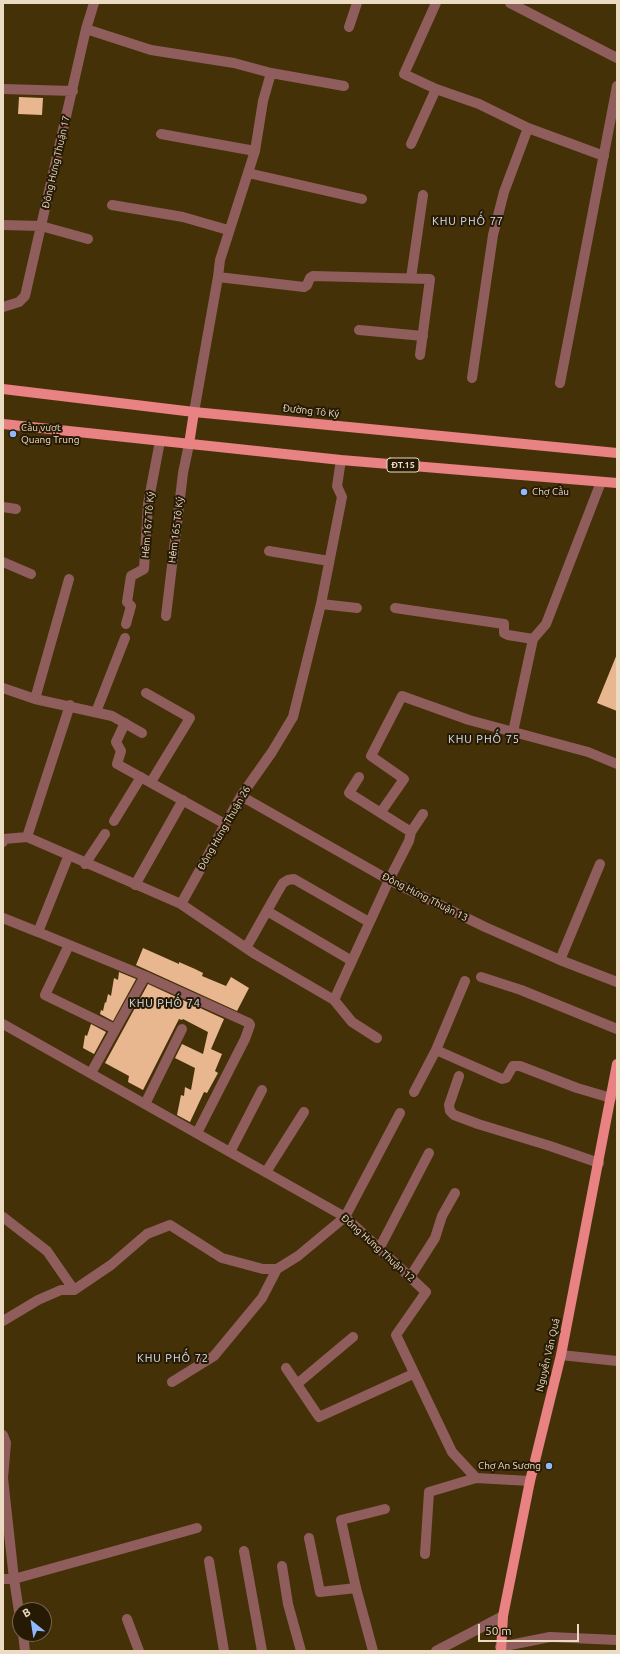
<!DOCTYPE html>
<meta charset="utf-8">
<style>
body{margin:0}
#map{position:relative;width:620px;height:1654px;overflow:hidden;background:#453108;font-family:Ubuntu,sans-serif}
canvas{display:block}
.frame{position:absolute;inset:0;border:4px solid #ebdbc2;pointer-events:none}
.north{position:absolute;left:12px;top:1602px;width:40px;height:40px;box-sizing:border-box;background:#261a05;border:1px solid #756751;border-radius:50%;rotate:330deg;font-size:11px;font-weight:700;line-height:16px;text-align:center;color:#ebdbc2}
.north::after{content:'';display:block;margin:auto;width:14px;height:18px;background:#8fb8fd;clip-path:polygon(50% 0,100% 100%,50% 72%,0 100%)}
.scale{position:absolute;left:478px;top:1624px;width:101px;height:18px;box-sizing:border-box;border:2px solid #ebdbc2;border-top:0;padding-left:5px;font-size:12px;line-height:14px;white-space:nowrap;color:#ebdbc2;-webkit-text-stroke:3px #261a05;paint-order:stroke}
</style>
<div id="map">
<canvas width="620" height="1654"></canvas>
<div class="frame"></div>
<div class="north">B</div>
<div class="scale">50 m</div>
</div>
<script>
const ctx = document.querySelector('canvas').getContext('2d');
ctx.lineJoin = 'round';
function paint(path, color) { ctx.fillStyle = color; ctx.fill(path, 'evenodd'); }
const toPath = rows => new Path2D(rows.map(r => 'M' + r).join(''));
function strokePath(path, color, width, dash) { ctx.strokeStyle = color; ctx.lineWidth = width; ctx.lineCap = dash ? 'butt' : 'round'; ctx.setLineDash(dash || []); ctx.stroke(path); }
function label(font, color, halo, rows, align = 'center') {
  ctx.font = font + ' Ubuntu,sans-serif'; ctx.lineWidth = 4; ctx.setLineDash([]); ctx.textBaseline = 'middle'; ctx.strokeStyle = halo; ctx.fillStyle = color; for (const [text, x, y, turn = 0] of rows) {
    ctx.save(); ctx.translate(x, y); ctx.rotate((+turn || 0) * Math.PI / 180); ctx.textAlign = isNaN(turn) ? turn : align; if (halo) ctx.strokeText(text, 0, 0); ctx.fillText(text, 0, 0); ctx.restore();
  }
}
paint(toPath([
 [19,97,43,98,42,115,18,114],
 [617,654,617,711,597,703],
 [143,948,179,964,179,962,195,969,203,973,202,976,226,986,231,977,249,988,237,1011,136,965],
 [119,972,136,979,113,1021,100,1014,101,1010,103,1011,105,1002,106,1003,108,994,111,996,114,978,118,980],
 [148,984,224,1019,211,1049,222,1054,215,1071,218,1073,207,1093,204,1092,190,1122,177,1115,181,1095,184,1096,185,1087,191,1090,195,1068,175,1058,182,1044,203,1054,208,1032,183,1019,182,1020,179,1019,143,1090,128,1082,129,1076,105,1063],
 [91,1024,106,1032,94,1054,83,1048,85,1035,87,1036]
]), '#e8b790');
strokePath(toPath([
 [436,3,404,74,436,89,479,104,528,128],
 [510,3,617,58],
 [349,27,357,3],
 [86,29,151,50,234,63,271,73,344,86],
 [3,89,73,91],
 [161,134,255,151],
 [411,144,436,89],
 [248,173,362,199],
 [112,205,183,217,228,230],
 [3,225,41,226,88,239],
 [218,277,304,287,307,285,310,278,313,276,430,279,420,355],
 [411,278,423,195],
 [3,307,19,302,25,296,86,29,94,3],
 [359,330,423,336],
 [472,378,493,235,504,192,528,128,604,156],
 [560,383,617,86],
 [194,412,218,277,220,260,255,151,263,101,271,73],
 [3,507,16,509],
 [269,551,329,561],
 [3,562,31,574],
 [321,604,357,608],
 [395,608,504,624,504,633,508,635,533,639],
 [166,616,183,473,189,444],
 [126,624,131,606,127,602,131,576,144,569,148,504,160,441],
 [3,688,35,699,112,716,142,733],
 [146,693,190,718,151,782],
 [35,699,69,579],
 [70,705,27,837,181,904,241,796,272,752,293,717,321,604,342,497,337,486,341,460],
 [96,712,125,638],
 [125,723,116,742,121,751,117,764,225,824],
 [513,732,533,639,546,624,601,482],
 [241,796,389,880,485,927,560,960,617,982],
 [381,812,404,779,371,756,402,696,469,720,588,752,617,764],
 [114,821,141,777],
 [411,832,423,814],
 [3,842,4,839,27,837],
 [85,864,105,834],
 [135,885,183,800],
 [181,904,255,954,334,1000,389,880,409,841,411,832,349,793,359,777],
 [267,911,352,961],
 [3,918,38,932,68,857],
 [38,932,145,976,249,1023,250,1025,245,1039,197,1133],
 [69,945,45,995,115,1029],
 [246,948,277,893,283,883,288,880,294,879,369,922],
 [560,960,600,864],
 [481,977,521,990,617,1029],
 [334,1000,352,1022,377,1038],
 [3,1024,345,1217,426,1292,396,1335,452,1452,476,1478],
 [436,1050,502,1079,506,1078,513,1066,520,1066,577,1088,611,1098],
 [91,1073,145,976],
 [459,1076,449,1105,450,1111,454,1115,478,1124,550,1146,599,1163],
 [414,1092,436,1050,465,981],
 [145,1104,182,1029],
 [230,1152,262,1090],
 [266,1172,304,1112],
 [3,1217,47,1251,74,1290],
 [379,1249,429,1153],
 [410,1277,435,1238,442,1216,455,1193],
 [3,1321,38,1300,61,1290,74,1290,111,1265,147,1234,170,1225,222,1258,263,1269,277,1269,298,1256,345,1217,400,1113],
 [561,1355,617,1361],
 [286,1368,319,1417,413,1374],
 [172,1382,214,1356,262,1298,277,1269],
 [297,1384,353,1337],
 [3,1435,6,1443,3,1478,14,1579,20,1618],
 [309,1538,320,1592,356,1588],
 [244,1551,262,1651],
 [425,1554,429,1492,476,1478,530,1481],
 [209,1561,224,1651],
 [282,1566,288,1604,301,1651],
 [3,1579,14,1579,197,1528],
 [127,1619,139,1651],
 [23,1634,25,1651],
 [500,1647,550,1637,617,1640],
 [373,1651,356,1588,341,1520,385,1509],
 [436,1651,503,1616]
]), '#905d5d', 10);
strokePath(toPath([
 [3,389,194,412,617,453],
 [3,424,341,460,617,483],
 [189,444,194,412],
 [501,1651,503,1616,530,1481,561,1355,617,1064]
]), '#e98283', 10);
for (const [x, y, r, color] of [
 [13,434,4,"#8fb8fd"],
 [524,492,4,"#8fb8fd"],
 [549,1466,4,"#8fb8fd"]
]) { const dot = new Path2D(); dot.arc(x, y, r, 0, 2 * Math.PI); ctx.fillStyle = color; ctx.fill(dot); strokePath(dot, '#261a05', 1.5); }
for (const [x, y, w] of [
 [403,465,32]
]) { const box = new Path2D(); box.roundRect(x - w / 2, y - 7, w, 14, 3); ctx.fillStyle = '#261a05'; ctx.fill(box); strokePath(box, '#ebdbc2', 1); }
label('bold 9px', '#ebdbc2', null, [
 ["ĐT.15",403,465]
]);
label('10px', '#ebdbc2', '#261a05', [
 ["Đông Hưng Thuận 17",56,162,-77],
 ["Đường Tô Ký",311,411,6],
 ["Hẻm 167 Tô Ký",148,525,-85],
 ["Hẻm 165 Tô Ký",176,530,-83],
 ["Đông Hưng Thuận 26",224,828,-60],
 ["Đông Hưng Thuận 13",425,897,27],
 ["Đông Hưng Thuận 12",378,1248,42],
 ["Nguyễn Văn Quá",548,1355,-77]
]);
label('10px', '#ebdbc2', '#261a05', [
 ["Cầu vượt",21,428],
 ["Quang Trung",21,440],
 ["Chợ Cầu",532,492],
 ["Chợ An Sương",541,1466,"right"]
], 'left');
ctx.letterSpacing = '1px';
label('11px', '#dce4f2', '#261a05', [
 ["KHU PHỐ 77",468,221],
 ["KHU PHỐ 75",484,739],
 ["KHU PHỐ 74",165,1003],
 ["KHU PHỐ 72",173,1358]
]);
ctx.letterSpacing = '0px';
</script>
